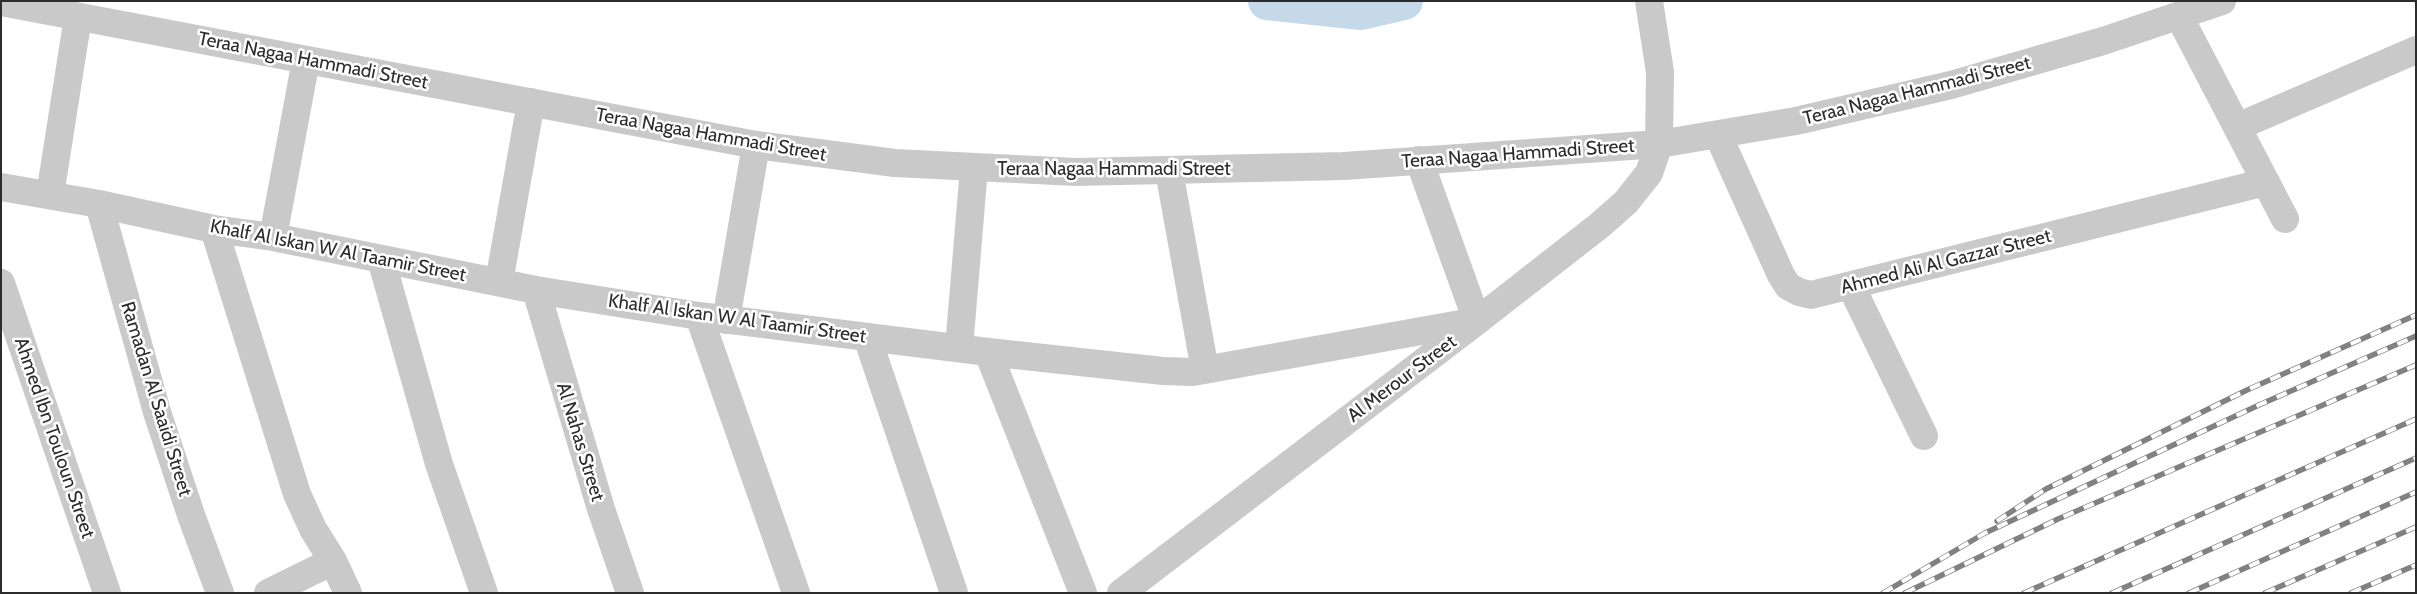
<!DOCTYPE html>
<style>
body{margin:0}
#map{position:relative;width:2417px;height:594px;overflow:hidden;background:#fff;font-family:Cabin,sans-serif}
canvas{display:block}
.frame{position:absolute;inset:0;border:2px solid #2c2c2c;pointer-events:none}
</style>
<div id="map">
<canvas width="2417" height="594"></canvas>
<div class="frame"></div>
</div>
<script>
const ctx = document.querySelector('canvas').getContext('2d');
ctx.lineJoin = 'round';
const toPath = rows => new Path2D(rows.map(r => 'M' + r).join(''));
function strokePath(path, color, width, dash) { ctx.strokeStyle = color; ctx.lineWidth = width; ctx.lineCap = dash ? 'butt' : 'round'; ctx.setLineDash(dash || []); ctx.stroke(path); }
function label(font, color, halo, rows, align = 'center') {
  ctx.font = font + ' Cabin,sans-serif'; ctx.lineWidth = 5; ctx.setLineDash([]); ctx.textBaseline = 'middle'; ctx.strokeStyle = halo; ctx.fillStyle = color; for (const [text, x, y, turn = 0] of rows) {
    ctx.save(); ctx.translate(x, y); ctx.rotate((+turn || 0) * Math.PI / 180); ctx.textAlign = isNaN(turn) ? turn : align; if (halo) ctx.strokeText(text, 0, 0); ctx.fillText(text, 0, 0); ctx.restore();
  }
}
strokePath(toPath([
 [1267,1,1361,11,1404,1]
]), '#c5d9e9', 38);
strokePath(toPath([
 [1,2,756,145,895,163,1076,172,1344,166,1659,144,1796,121,1951,85,2103,41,2222,1],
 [2179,16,2285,219],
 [2237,127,2416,50],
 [1718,135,1781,275,1788,286,1799,292,1811,295,2266,182],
 [1169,171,1205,370],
 [1,187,99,204,214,229,273,237,536,290,699,316,988,352,1163,371,1193,372,1477,321,1419,160],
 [50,195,78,17],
 [99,204,157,412,191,515,220,593],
 [214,229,297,494,313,529,333,561,348,593],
 [273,237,306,60],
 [381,259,439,464,484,593],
 [499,282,531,102],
 [1,283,107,593],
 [1851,286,1924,436],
 [536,290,601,509,630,593],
 [699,316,796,593],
 [726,320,756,145],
 [867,337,954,593],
 [959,348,974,168],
 [988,352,1083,593],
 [268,593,333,561],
 [1121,593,1477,321,1600,225,1626,202,1649,173,1659,144,1660,72,1649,1]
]), '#c9c9c9', 28);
const rail = toPath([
 [1997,521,2046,489,2247,390,2416,315],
 [1883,593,1985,533,2259,405,2416,336],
 [1905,593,2058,519,2416,365],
 [2024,593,2416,419],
 [2112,593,2416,458],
 [2189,593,2416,492],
 [2265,593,2416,527],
 [2351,593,2416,565]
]);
strokePath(rail, '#818181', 5.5);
strokePath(rail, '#fff', 4, [11]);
label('19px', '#2c2c2c', '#fff', [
 ["Teraa Nagaa Hammadi Street",313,61,11],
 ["Teraa Nagaa Hammadi Street",1917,91,-14],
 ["Teraa Nagaa Hammadi Street",711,135,10],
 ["Teraa Nagaa Hammadi Street",1518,154,-4],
 ["Teraa Nagaa Hammadi Street",1114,169],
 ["Khalf Al Iskan W Al Taamir Street",338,251,11],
 ["Ahmed Ali Al Gazzar Street",1946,262,-14],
 ["Khalf Al Iskan W Al Taamir Street",737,319,8],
 ["Al Merour Street",1402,379,-37],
 ["Ramadan Al Saaidi Street",156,399,73],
 ["Ahmed Ibn Touloun Street",54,438,71],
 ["Al Nahas Street",580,442,73]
]);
</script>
